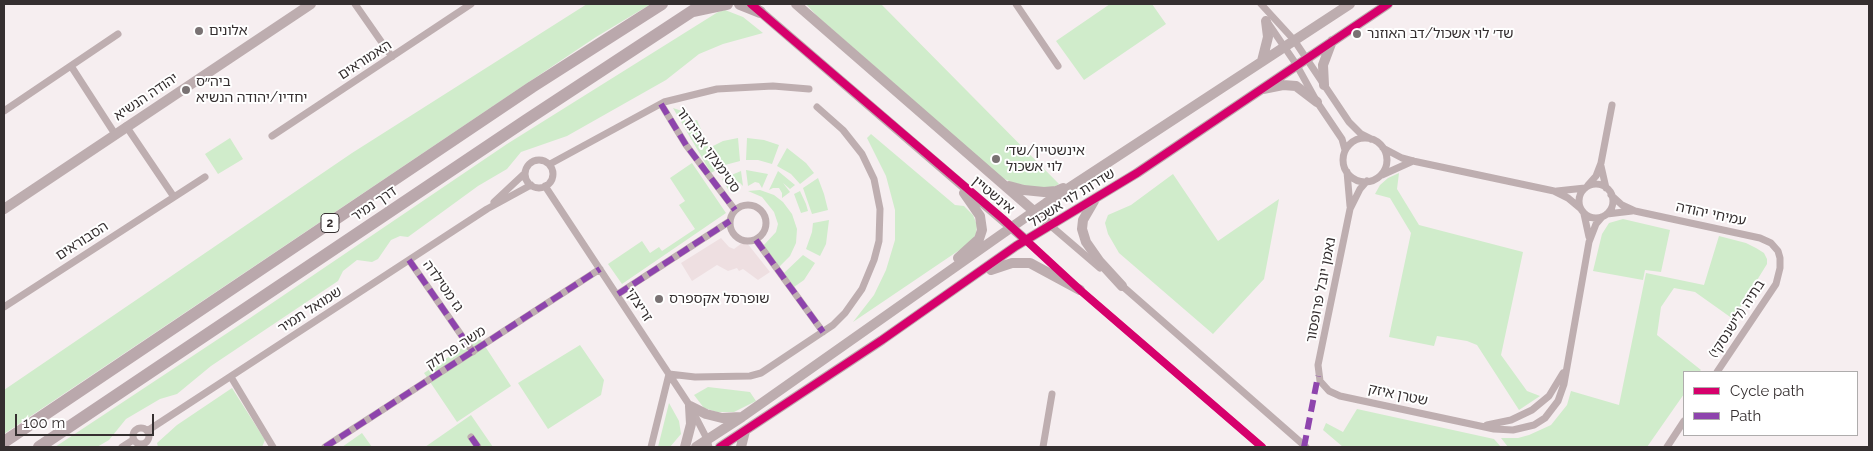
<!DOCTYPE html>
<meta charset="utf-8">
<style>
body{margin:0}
#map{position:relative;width:1873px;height:451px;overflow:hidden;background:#f6eef0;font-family:Raleway,sans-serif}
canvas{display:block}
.frame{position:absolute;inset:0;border:5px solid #352f30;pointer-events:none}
.legend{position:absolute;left:1683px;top:371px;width:175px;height:65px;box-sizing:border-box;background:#fff;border:1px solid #aeacac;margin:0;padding:6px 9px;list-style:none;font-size:15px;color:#352f30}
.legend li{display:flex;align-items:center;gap:10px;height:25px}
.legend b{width:25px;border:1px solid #aeacac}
.scale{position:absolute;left:15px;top:414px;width:139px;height:22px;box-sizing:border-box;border:2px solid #352f30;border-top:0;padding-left:6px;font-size:15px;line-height:18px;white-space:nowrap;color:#352f30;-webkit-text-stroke:4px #fff;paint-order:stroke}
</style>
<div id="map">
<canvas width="1873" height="451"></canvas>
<div class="frame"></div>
<ul class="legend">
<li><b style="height:6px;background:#d6006c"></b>Cycle path</li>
<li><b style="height:6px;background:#8e44ad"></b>Path</li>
</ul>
<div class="scale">100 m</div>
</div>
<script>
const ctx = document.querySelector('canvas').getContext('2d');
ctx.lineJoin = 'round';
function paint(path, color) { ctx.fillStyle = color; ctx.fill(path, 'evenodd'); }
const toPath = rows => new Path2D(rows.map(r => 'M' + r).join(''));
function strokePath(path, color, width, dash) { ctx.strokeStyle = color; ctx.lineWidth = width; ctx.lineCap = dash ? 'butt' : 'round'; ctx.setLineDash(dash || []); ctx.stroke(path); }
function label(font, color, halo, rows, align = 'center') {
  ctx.font = font + ' Raleway,"Noto Sans Hebrew",sans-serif'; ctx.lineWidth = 4; ctx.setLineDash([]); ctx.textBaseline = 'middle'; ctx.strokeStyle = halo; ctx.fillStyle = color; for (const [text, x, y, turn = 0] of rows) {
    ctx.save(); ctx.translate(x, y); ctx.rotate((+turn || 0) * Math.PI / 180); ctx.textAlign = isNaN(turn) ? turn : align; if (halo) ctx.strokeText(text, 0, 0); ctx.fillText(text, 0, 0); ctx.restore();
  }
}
paint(toPath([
 [721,238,729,247,734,249,742,243,747,243,770,272,758,280,743,269,739,271,737,268,728,271,717,265,692,281,681,263]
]), '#eedfe1');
paint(toPath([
 [587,4,651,4,596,37,4,434,4,390,352,153],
 [806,4,881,4,1059,184,1050,189,1042,189,1014,183,1002,178,817,16],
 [1110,4,1152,4,1166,24,1084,80,1056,41],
 [725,10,743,17,763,33,723,44,699,54,666,80,567,136,521,152,507,169,478,186,408,237,400,236,391,240,378,259,372,262,357,260,343,271,338,281,211,366,177,394,160,399,126,419,109,440,97,447,55,447,250,318,507,144,718,12],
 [673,108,682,111,686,123,697,120,709,148,723,141,738,138,740,161,725,165,711,173],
 [871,134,955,205,964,206,973,215,977,225,976,234,971,242,961,249,853,322,874,295,886,270,895,240,895,210,886,176,867,138],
 [230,138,243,159,218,174,205,154],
 [747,138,764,140,779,145,772,164,758,160,746,160],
 [787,148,806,163,814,173,800,184,791,174,777,166],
 [692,163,726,213,622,284,608,264,642,241,650,253,659,247,662,251,695,229,679,205,685,201,670,178],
 [746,170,768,174,762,188,759,183,755,182,748,186],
 [741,171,743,186,740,183,734,181,729,186,729,191,722,179],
 [778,171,795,185,790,189,783,183,790,192,782,198,782,193,779,188,773,188,769,190],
 [1399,173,1397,189,1419,225,1523,252,1501,355,1527,391,1540,396,1519,410,1477,345,1467,341,1437,336,1434,346,1389,337,1411,233,1390,198,1375,194,1380,185,1388,178],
 [1173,174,1218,241,1279,199,1264,279,1213,334,1119,253,1108,234,1105,223,1108,215,1131,205],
 [818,178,824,194,828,210,812,214,803,188],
 [760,190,774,195,783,202,792,214,797,229,796,243,790,256,779,267,763,246,776,232,778,224,774,212,762,197,748,191],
 [800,191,806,204,808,211,801,213,794,194],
 [1623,219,1670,230,1661,272,1645,270,1643,280,1593,271,1602,234,1609,223],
 [829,220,826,244,820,256,806,249,812,232,813,223],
 [1719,236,1746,243,1756,248,1764,253,1767,259,1767,264,1733,319,1695,292,1674,288,1661,307,1657,335,1701,370,1699,372,1684,372,1684,394,1647,447,1508,447,1501,438,1518,438,1529,435,1551,425,1567,405,1571,391,1619,405,1646,273,1704,285],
 [803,255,815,263,804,280,794,287,784,273],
 [479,337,511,386,457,422,424,373],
 [580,345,604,380,601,395,548,429,518,383],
 [708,387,750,392,756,401,734,412,717,412,704,408,694,395],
 [232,388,265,440,262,447,158,447,157,443,177,425],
 [669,403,679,421,681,434,670,447,658,447],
 [1357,409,1494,439,1501,447,1343,447,1323,430,1326,423,1343,432],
 [471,415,493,447,425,447],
 [362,433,372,447,342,447]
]), '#d0eccb');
strokePath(toPath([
 [355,4,392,57],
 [1016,4,1058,66],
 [1261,4,1294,40,1349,122,1361,134,1371,139],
 [1268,23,1296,64,1317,102,1342,139,1345,150],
 [71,66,115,134],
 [661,104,686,145,735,210],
 [4,111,118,34],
 [126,126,174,197],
 [272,136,471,4],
 '1343 160a22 22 0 1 1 44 0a22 22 0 1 1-44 0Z',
 [1383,148,1402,158,1413,161,1554,191,1568,198,1580,208],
 '525 174a14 14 0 1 1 28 0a14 14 0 1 1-28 0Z',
 [550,164,664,102,717,89,773,86,809,89],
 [1601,166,1606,188],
 [1347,172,1350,206],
 [1382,175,1413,161],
 [1367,181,1360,189,1350,209,1318,365,1320,381,1329,391,1340,396,1494,429,1513,430,1534,425,1545,418,1558,401,1564,384,1589,242,1596,224,1602,217],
 '1579 201a17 17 0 1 1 34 0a17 17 0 1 1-34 0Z',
 [1588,185,1596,176,1601,163,1612,105],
 [545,186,690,406,707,439,709,447],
 [1557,191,1585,188],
 [1611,195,1622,205,1635,211,1760,238,1771,243,1778,251,1780,258,1780,268,1776,284,1717,372],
 [494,202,525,173],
 '730 223a18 18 0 1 1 36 0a18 18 0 1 1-36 0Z',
 [1584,214,1589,237],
 [1607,214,1632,211],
 [1051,226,1100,268],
 [756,240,823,332],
 [1026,240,1080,290,1262,447],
 [409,260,473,352],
 [1120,284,1306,447],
 [618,294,730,221],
 [4,307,205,177],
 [231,377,273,447],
 [1487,425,1511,420,1532,410,1549,396,1563,373],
 '133 436a8 8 0 1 1 16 0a8 8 0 1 1-16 0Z',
 [147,431,487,209,531,185],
 [471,437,478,447],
 [122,447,133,440],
 [325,447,600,269],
 [651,447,669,374,695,377,750,376,761,373,833,325,845,313,862,289,874,260,879,241,880,209,874,179,862,154,843,130,817,107],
 [1043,447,1052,394],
 [1667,447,1684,421]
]), '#beaeb0', 7);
strokePath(toPath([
 [796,4,1051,226],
 [756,8,1026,240],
 [1262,61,1268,37,1266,21],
 [1324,85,1323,65,1332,41],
 [1263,89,1283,85,1296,86,1317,102],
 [1009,186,1024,190,1044,192,1056,191,1063,188],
 [1094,201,1083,220,1082,229,1086,242,1100,262,1122,286],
 [4,209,311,4],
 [958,258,979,239,982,230,980,216,964,193],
 [991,270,1012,263,1030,263,1080,290],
 [685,447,691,424,690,406,706,414,722,418,741,417],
 [696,447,742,417,1046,203,1350,4],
 [720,447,882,340,1016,246,1137,173,1388,4],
 [741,447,745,431]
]), '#bdadaf', 10);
strokePath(toPath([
 [740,4,760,12],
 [694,11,727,4],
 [4,442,532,87,662,4],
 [39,447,525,121,703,4]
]), '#baa8ac', 12);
strokePath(toPath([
 [661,104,686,145,735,210],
 [756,240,823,332],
 [409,260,473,352],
 [618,294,730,221],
 [471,437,478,447],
 [325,447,600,269],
 [1304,447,1318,376]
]), '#8e44ad', 6, [12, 6]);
strokePath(toPath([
 [751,4,1003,219,1080,290,1262,447],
 [720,447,882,340,1016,246,1137,173,1388,4]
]), '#d6006c', 8);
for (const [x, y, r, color] of [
 [199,31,5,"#797273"],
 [1357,34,5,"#797273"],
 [186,90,5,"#797273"],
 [996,159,5,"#797273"],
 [659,299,5,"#797273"]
]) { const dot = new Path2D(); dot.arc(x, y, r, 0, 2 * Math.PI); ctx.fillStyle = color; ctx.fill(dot); strokePath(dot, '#fff', 2); }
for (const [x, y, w] of [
 [330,223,18]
]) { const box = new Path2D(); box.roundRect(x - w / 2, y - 9.5, w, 19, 4); ctx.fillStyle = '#fff'; ctx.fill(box); strokePath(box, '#352f30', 1); }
label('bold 12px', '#352f30', null, [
 ["2",330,223]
]);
label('14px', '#352f30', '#fff', [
 ["אלונים",209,31],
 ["שד׳ לוי אשכול/דב האוזנר",1367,34],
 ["ביה״ס",196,82],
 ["יחדיו/יהודה הנשיא",196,98],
 ["אינשטיין/שד׳",1006,151],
 ["לוי אשכול",1006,167],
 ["שופרסל אקספרס",669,299]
], 'left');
label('14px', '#352f30', '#fff', [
 ["האמוראים",365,60,-33],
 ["יהודה הנשיא",146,97,-34],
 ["סטימצקי אביגדור",708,150,55],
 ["אינשטיין",993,195,40],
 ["שדרות לוי אשכול",1072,198,-32],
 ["דרך נמיר",374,204,-34],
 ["עמיחי יהודה",1711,214,12],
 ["הסבוראים",82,241,-33],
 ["גז מטילדה",443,286,55],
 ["נאמן יובל פרופסור",1321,290,-79],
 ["זריצקי",639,305,57],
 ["שמואל תמיר",310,310,-33],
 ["בתיה (לישנסקי)",1737,319,-57],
 ["משה פרלוק",456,348,-33],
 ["שטרן איזק",1398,395,12]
]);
</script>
